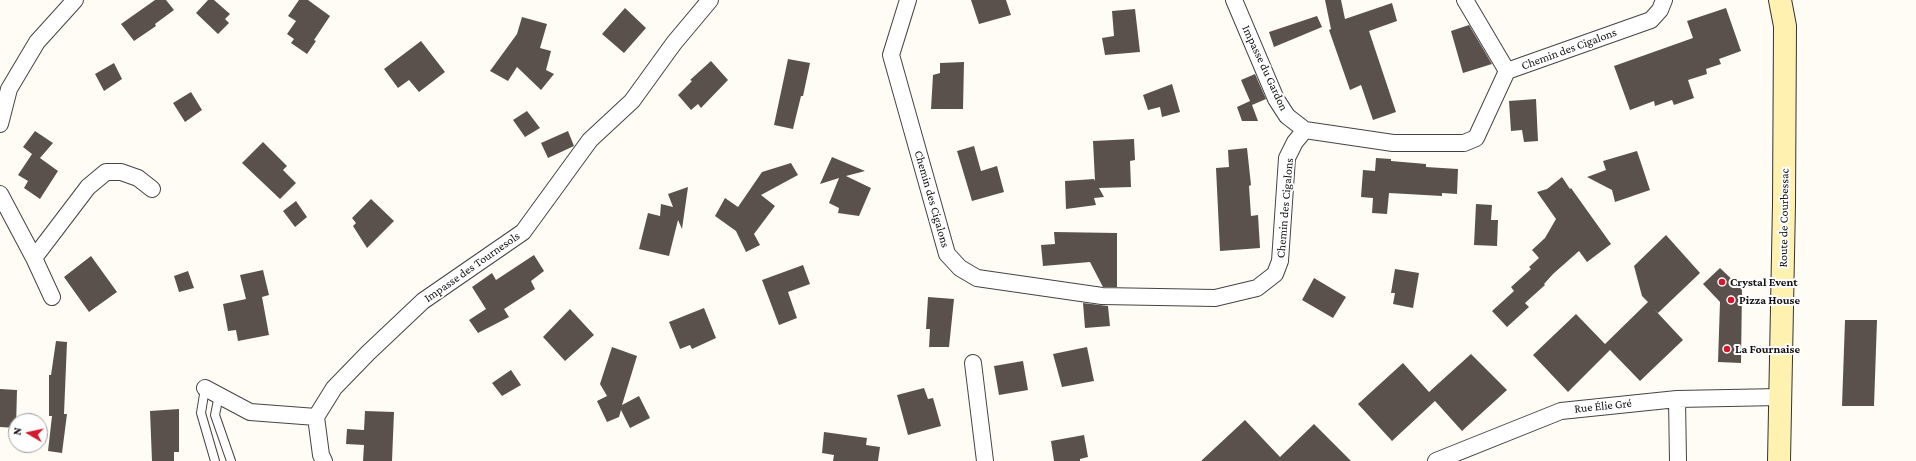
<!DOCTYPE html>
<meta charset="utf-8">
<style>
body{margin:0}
#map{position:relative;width:1916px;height:461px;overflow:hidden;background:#fffcf5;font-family:"Crimson Pro",serif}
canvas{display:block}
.north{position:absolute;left:8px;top:413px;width:40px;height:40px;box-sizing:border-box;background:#fff;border:1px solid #a0a0a0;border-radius:50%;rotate:279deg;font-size:11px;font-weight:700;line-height:16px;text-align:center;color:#111}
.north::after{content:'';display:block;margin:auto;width:14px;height:18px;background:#d3172d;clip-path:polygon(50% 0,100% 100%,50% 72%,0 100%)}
</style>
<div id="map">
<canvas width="1916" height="461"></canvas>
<div class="north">N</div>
</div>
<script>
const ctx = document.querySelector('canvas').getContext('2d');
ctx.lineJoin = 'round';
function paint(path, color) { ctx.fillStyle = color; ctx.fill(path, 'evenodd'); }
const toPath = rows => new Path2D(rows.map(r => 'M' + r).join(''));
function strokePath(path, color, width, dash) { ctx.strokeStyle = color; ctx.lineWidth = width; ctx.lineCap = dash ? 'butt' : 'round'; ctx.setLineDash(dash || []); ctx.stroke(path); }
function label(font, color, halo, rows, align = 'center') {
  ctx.font = font + ' "Crimson Pro",serif'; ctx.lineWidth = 4; ctx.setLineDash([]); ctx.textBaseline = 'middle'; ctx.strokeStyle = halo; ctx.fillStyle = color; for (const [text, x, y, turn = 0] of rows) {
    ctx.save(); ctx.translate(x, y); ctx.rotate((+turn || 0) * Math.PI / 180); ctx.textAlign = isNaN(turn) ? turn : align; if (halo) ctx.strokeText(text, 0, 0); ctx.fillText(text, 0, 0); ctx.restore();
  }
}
paint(toPath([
 [155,0,166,0,174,10,155,24,156,26,134,41,121,24],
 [208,0,214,0,230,14,225,19,229,23,218,34,196,13],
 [299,0,308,0,330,16,314,40,316,41,307,54,291,43,294,39,287,34,296,21,288,16],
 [971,0,1006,0,1011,15,979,24],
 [1325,0,1341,0,1345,19,1392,3,1397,21,1369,31,1396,112,1373,120,1361,85,1350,90,1329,30,1331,29],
 [625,8,646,28,624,53,602,34],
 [1726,8,1741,51,1719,59,1721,64,1706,69,1707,74,1688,80,1694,98,1674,105,1672,100,1655,106,1654,101,1630,110,1614,66,1693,38,1687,21],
 [1135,9,1140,52,1105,55,1102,38,1114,36,1112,11],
 [1317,16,1322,27,1274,47,1269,32],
 [522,17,547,24,540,48,551,51,546,70,554,74,541,90,517,67,508,81,490,71,517,34],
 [1469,25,1492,64,1463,73,1451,31],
 [421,41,445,72,419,92,409,80,398,88,384,69],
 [788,59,810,63,803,96,801,96,793,129,774,125],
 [711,61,728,80,701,108,698,104,691,110,678,95,692,81,690,80],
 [964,62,963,109,931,109,933,75,940,73,940,63],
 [114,63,122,79,104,91,95,74],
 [1255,74,1266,99,1252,105,1258,121,1242,121,1237,107,1250,101,1241,80],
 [1172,84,1180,112,1162,117,1160,107,1148,110,1143,95],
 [191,92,202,110,185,122,173,103],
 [1536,99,1538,141,1524,142,1522,130,1511,131,1509,101],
 [527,111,540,128,525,137,513,120],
 [35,131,53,143,40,158,58,171,40,199,24,188,28,181,18,175,32,154,23,147],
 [568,131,574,146,548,158,541,143],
 [1134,139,1135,160,1130,161,1131,187,1099,188,1104,197,1094,198,1096,205,1066,209,1065,181,1094,179,1095,181,1093,141],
 [263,142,287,166,283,170,296,183,280,199,242,163],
 [974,146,981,171,997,166,1004,192,972,201,957,151],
 [1247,148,1251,185,1249,186,1251,216,1258,215,1260,248,1220,251,1216,168,1229,167,1228,150],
 [1637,151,1650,190,1615,202,1612,190,1587,177,1606,170,1603,161],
 [832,157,865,171,846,176,871,188,859,216,838,213,839,208,829,203,839,178,820,184],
 [1376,158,1391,159,1391,161,1426,164,1426,167,1458,169,1457,194,1442,193,1442,196,1389,193,1387,214,1372,213,1373,198,1361,197,1363,170,1375,171],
 [791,163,798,175,761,195,775,206,754,234,760,245,746,252,736,231,715,216,725,198,738,207,762,172],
 [1562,177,1570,189,1571,188,1611,244,1587,262,1579,251,1553,274,1544,284,1545,285,1525,303,1529,307,1507,327,1492,311,1514,291,1511,287,1531,269,1529,267,1539,258,1532,250,1545,238,1556,219,1537,192,1547,189],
 [688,187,682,229,678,220,669,256,639,249,648,213,660,216,661,204,673,207,668,194],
 [371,199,394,221,367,248,353,226,356,223,352,218],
 [296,201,307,217,295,227,283,211],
 [1476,204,1492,205,1491,220,1498,220,1497,246,1474,245],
 [1054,232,1117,233,1117,287,1103,287,1090,262,1043,266,1041,245,1055,244],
 [1666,235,1700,273,1658,313,1654,309,1683,340,1640,381,1610,350,1568,392,1533,355,1576,314,1605,344,1648,302,1642,296,1634,266],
 [534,255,544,271,531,281,535,289,504,309,509,317,478,333,469,320,486,309,472,287,492,273,496,280],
 [91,256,117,292,89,312,64,277],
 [803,265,810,284,788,292,797,318,779,325,762,280],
 [1720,268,1742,289,1741,363,1718,362,1720,302,1703,284],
 [1395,269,1419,273,1413,308,1393,304,1395,293,1391,293],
 [263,270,269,295,262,297,269,335,238,341,236,330,228,331,223,304,246,299,240,275],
 [188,271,194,288,179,292,174,276],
 [1314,278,1346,297,1333,318,1302,300],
 [928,297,954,299,949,347,929,347,930,329,926,329],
 [1083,303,1108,306,1110,326,1085,328],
 [704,308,716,338,692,349,690,345,680,349,669,322],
 [570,309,594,335,565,361,543,337],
 [1845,320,1877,320,1874,406,1842,406],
 [56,341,67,342,64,414,67,414,62,453,48,451,52,416,49,416,49,375,51,375],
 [612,347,637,356,622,405,639,396,650,418,630,428,621,410,619,417,607,422,597,401,607,396,600,384],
 [1087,347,1094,381,1062,387,1053,354],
 [1471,354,1507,390,1462,431,1435,401,1392,441,1358,404,1403,363,1429,392],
 [1023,361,1028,390,999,395,994,366],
 [511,370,521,385,502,396,492,383],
 [924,388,928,399,933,398,941,426,908,435,897,395],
 [0,389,17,390,16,428,0,427],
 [179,409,179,452,174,452,174,461,152,461,150,411],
 [365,411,394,412,392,461,363,461,364,445,346,444,347,429,364,430],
 [1245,420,1280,457,1314,424,1351,461,1201,461],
 [824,432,867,438,866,445,880,447,878,461,833,461,834,455,822,453],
 [1084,435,1088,457,1080,459,1080,461,1054,461,1051,441]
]), '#5b514c');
const lane = toPath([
 [205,388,201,413,215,461],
 [219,395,215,415,231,461]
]);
const street = toPath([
 [908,0,891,55,947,254,960,268,977,278,1102,296,1215,298,1257,288,1275,274,1280,261,1287,158,1295,142,1305,130,1393,143,1464,143,1476,138,1507,71,1651,20,1660,10,1664,0],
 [1234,0,1276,99,1287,116,1305,130],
 [1465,0,1507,71],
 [0,124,9,89,37,42,75,0],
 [0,194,34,258,88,187,106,172,121,172,138,178,152,189],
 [34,258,52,297],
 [973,363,985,461],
 [205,388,250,412,316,417],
 [1677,399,1678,461],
 [324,461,321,455,316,417,334,388,368,353,423,301,523,232,590,140,632,101,674,43,710,0],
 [1436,461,1561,411,1677,399,1780,397]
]);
const secondary = toPath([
 [1779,461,1784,204,1785,26,1780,0]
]);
strokePath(lane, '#444', 10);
strokePath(street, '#444', 18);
strokePath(secondary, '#333', 24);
strokePath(lane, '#fff', 8);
strokePath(street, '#fff', 16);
strokePath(secondary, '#fff1b0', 22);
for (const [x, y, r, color] of [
 [1722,282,4,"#d3172d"],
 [1731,300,4,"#d3172d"],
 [1727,349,4,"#d3172d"]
]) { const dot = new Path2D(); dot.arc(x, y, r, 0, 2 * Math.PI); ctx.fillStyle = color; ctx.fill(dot); strokePath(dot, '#fff', 1.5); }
label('12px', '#111', '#fff', [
 ["Chemin des Cigalons",1569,49,-20],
 ["Impasse du Gardon",1265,68,65],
 ["Chemin des Cigalons",932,199,74],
 ["Chemin des Cigalons",1285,208,-85],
 ["Route de Courbessac",1784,218,-89],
 ["Impasse des Tournesols",472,267,-35],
 ["Rue Élie Gré",1603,406,-6]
]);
label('bold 12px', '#111', '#fff', [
 ["Crystal Event",1730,282],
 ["Pizza House",1739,300],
 ["La Fournaise",1735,349]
], 'left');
</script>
